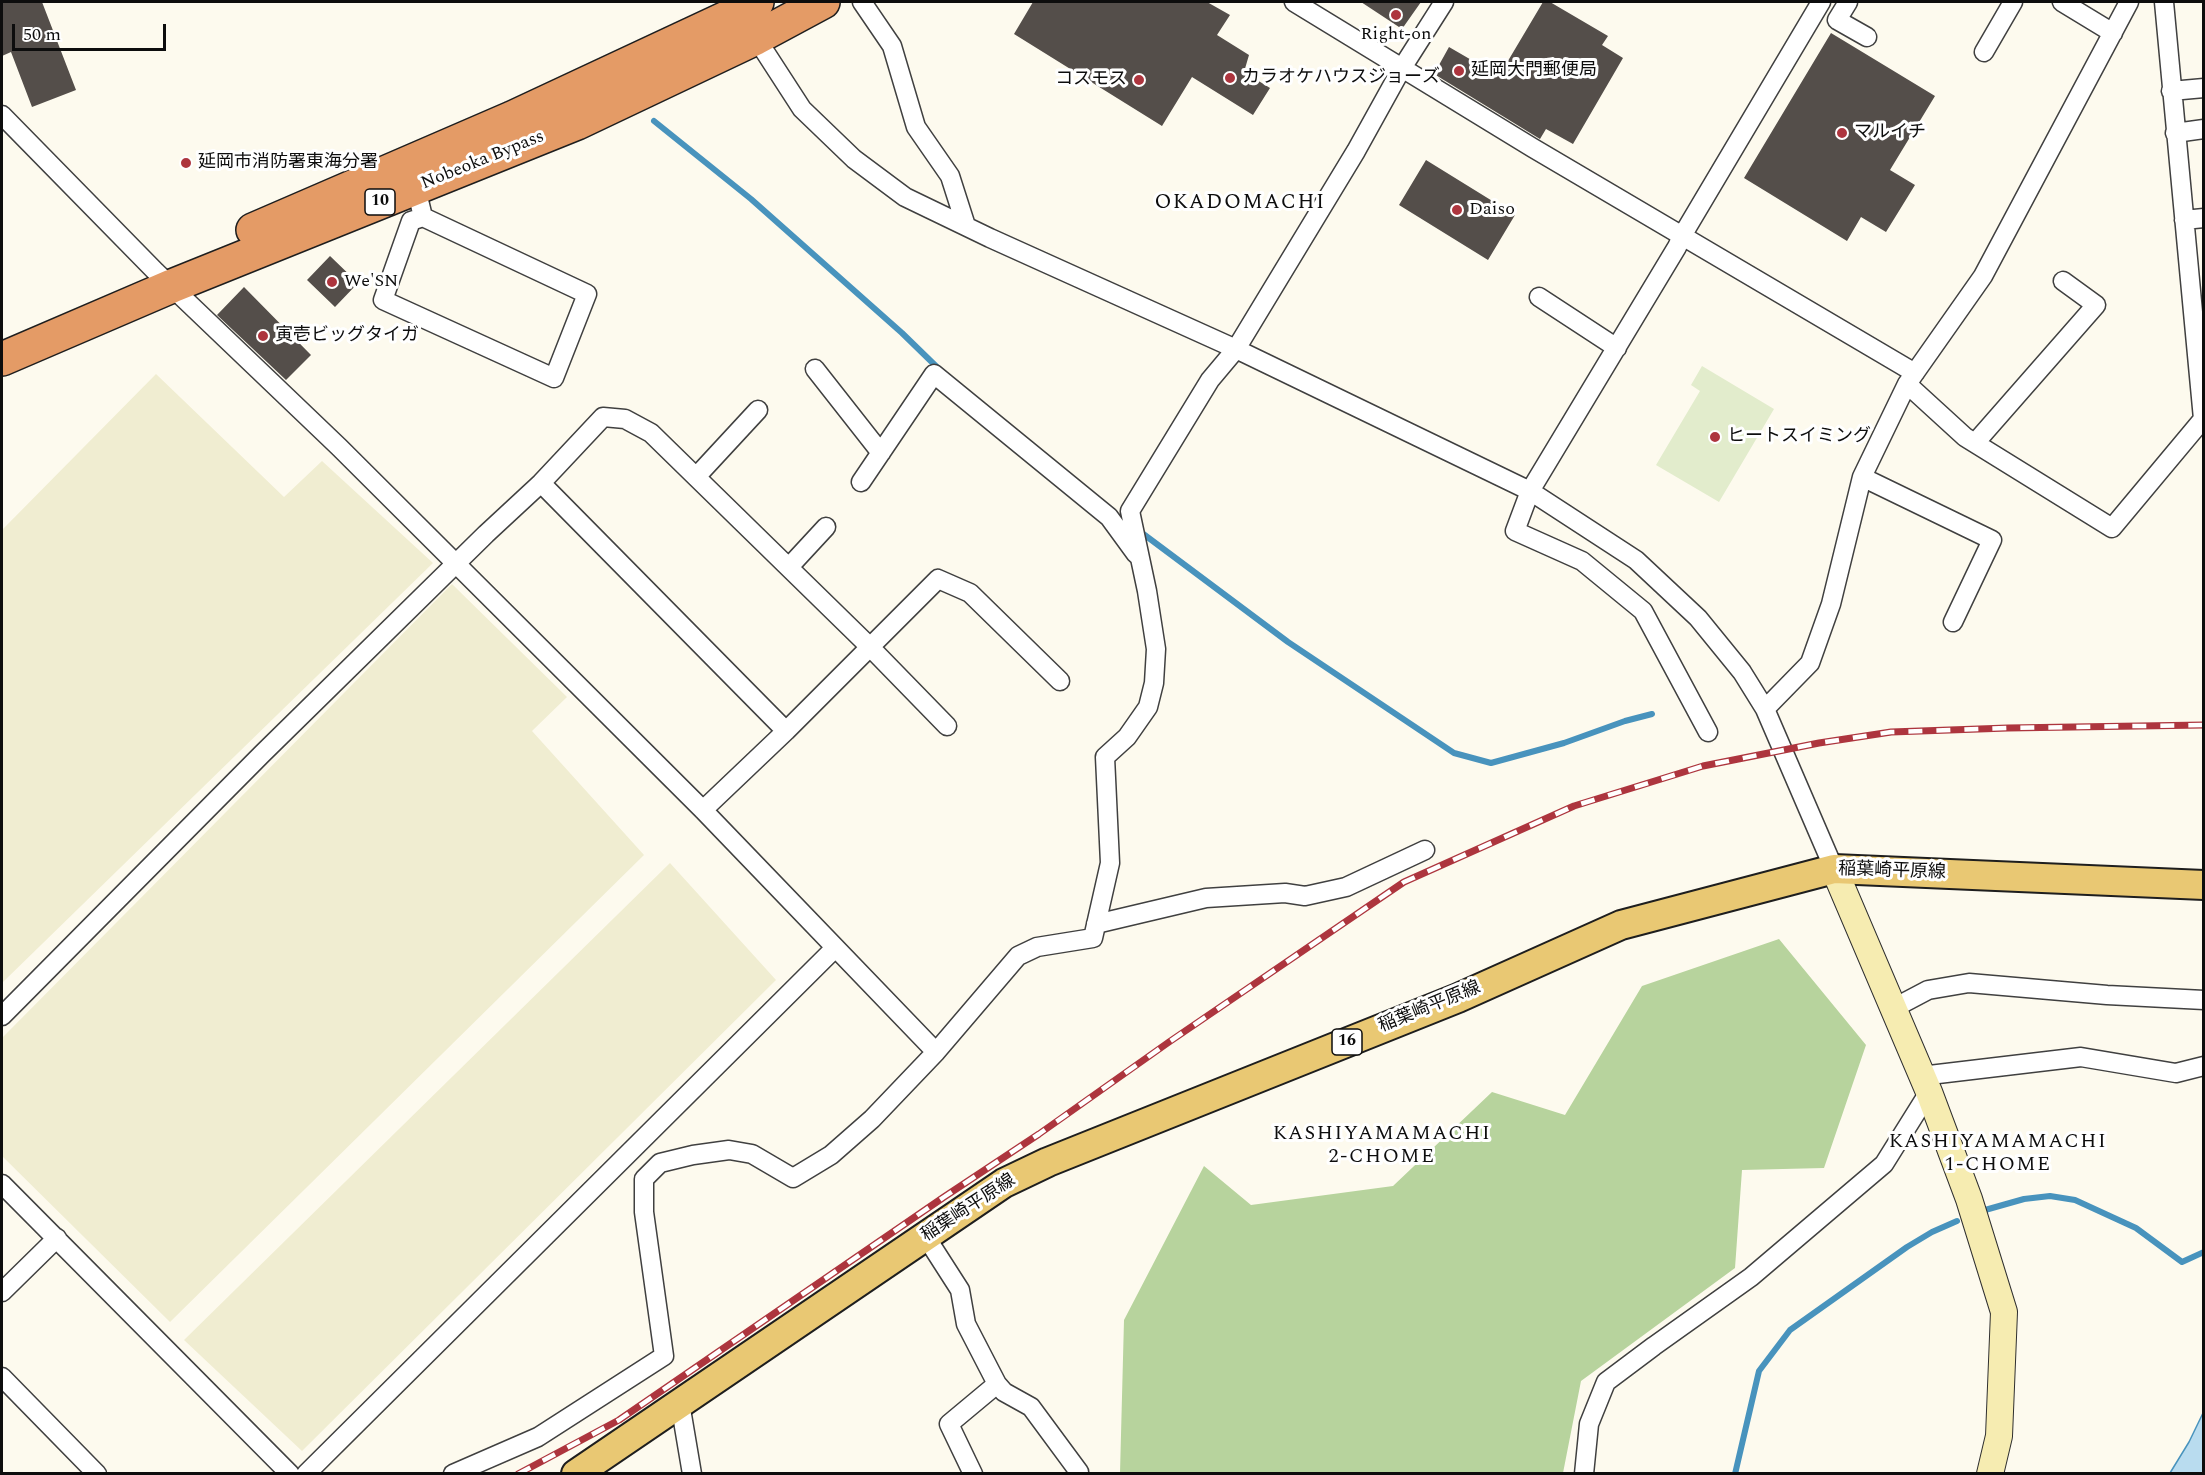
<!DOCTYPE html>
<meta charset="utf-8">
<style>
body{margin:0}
#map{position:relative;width:2205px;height:1475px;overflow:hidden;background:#fdfaee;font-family:Spectral,serif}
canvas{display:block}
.frame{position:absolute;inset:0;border:3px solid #0d0d0d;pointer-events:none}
.scale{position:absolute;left:12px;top:24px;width:154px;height:27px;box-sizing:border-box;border:3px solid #0d0d0d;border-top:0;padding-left:8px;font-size:18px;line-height:21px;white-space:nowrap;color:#0d0d0d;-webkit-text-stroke:4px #fff;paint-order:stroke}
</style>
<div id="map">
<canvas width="2205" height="1475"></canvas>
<div class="frame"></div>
<div class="scale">50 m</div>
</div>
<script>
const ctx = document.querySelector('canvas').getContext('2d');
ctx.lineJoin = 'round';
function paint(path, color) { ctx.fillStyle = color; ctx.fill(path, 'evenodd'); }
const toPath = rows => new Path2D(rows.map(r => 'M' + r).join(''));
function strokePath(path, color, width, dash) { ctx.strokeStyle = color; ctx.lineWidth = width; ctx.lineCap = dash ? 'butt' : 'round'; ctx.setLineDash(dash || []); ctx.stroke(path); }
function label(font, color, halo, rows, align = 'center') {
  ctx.font = font + ' Spectral,"Noto Sans JP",serif'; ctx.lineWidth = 6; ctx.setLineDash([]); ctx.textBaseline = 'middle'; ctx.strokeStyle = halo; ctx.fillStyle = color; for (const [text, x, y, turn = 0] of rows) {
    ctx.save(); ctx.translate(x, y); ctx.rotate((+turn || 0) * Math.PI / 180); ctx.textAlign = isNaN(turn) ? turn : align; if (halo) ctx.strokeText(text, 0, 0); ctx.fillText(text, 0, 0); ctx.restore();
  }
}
paint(toPath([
 [156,374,284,497,322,461,433,563,2,983,2,530],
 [452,584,567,697,532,731,644,855,170,1322,2,1156,2,1038],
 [670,863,776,980,302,1451,184,1340]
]), '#f0edd1');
paint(toPath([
 [1779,939,1866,1045,1824,1168,1742,1170,1735,1268,1581,1381,1563,1473,1120,1473,1124,1320,1204,1166,1251,1205,1393,1186,1492,1092,1565,1115,1642,986]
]), '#b7d39d');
paint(toPath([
 [1702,366,1774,409,1719,502,1656,465,1700,391,1691,385]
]), '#e2eccc');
const water = toPath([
 [2203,1413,2203,1473,2170,1473,2189,1442,2203,1413]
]);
paint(water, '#b9dcef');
strokePath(water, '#4893bd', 1.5);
strokePath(toPath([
 [654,121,751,199,902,333,941,371],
 [1138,530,1288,642,1454,753,1491,763,1564,743,1625,721,1652,714],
 [1978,1212,2024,1199,2050,1196,2075,1200,2136,1228,2182,1262,2204,1252],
 [1735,1474,1759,1371,1790,1330,1907,1247,1932,1232,1957,1221]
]), '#4893bd', 6);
paint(toPath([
 [2,2,42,2,76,90,32,107,11,52,2,56],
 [1033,2,1207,2,1230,15,1217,35,1249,55,1244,72,1270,88,1253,115,1192,77,1162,126,1014,34],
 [1361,2,1421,2,1402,29],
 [1543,2,1550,2,1608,36,1602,45,1623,58,1573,144,1546,129,1540,139,1434,74,1449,47,1499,76],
 [1831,33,1935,96,1890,170,1915,185,1886,232,1861,217,1847,241,1744,178],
 [1426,160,1515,215,1488,260,1399,205],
 [330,256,358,283,335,307,307,280],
 [244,287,311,355,286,380,217,315]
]), '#544e4a');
const street = toPath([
 [862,2,892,46,916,127,950,176,966,226],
 [1294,2,1533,148,1915,373],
 [1848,2,1837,20,1867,37],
 [2062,2,2113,33],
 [756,38,802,109,854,159,905,197,990,238,1236,349,1530,491,1636,560,1698,618,1742,672,1765,709,1834,869],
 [1984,52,2013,2],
 [2171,91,2204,88],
 [2,115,156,272,339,447,703,810,936,1052],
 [2175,133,2204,129],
 [416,188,423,217,411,221,383,300,554,378,587,294,423,217],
 [2184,220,2204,218],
 [1539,297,1617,348],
 [815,369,881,453],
 [1907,384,1965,437,2112,528,2203,419,2164,2],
 [1975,443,2096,305,2063,281],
 [696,477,758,410],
 [1862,477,1992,540,1953,622],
 [861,482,934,374,1109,517,1136,554],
 [541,483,786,731],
 [789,567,826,527],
 [1765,709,1810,663,1831,604,1862,477,1907,384,1983,276,2129,2],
 [1708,732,1643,611,1582,561,1515,531,1530,491,1677,247,1682,236,1821,2],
 [703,810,786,731,870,647,947,726],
 [1096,924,1206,898,1285,893,1305,896,1346,887,1425,850],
 [1892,1009,1928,990,1969,983,2107,995,2204,1000],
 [2,1016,262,754,486,534,541,483,603,417,625,419,651,433,870,647,938,579,970,593,1060,681],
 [1921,1076,2081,1057,2176,1073,2204,1066],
 [2,1184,290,1474],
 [926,1237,960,1290,966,1324,997,1384,1004,1392,1031,1407,1079,1472],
 [2,1292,57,1238],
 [2,1377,97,1474],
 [680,1403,692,1474],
 [306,1474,835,948],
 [453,1474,538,1437,664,1356,644,1212,644,1179,660,1163,693,1155,729,1150,752,1154,793,1178,831,1155,872,1119,936,1052,1018,956,1037,947,1093,938,1110,863,1105,757,1127,737,1148,707,1154,683,1156,649,1147,591,1130,511,1210,380,1236,349,1356,151,1402,68,1444,2],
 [973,1474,949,1424,997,1384],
 [1584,1474,1589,1424,1606,1382,1654,1346,1751,1277,1884,1164,1929,1092]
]);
const secondary = toPath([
 [1834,869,1929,1092,1969,1199,2004,1312,1999,1436,1990,1474]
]);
const primary = toPath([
 [576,1474,1004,1183,1048,1162,1458,998,1621,925,1834,869,2204,885]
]);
const highway = toPath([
 [253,230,512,118,739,12,757,2],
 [2,359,172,286,577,123,756,38,823,2]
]);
strokePath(street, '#404040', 21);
strokePath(secondary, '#2f2f2f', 28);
strokePath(primary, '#1e1e1e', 32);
strokePath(highway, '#1e1e1e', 36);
strokePath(street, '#fff', 18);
strokePath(secondary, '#f6ecb1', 26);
strokePath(primary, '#e9c873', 28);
strokePath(highway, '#e49b66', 33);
const rail = toPath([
 [518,1474,619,1420,944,1197,1039,1134,1169,1042,1404,882,1574,806,1703,766,1819,743,1891,732,2008,728,2204,725]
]);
strokePath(rail, '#ad353e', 7);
strokePath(rail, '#fff', 4.5, [14]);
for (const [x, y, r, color] of [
 [1396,15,6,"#ad353e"],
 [1459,71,6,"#ad353e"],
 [1230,78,6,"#ad353e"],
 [1139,80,6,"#ad353e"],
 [1842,133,6,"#ad353e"],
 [186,163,6,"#ad353e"],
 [1457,210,6,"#ad353e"],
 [332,282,6,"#ad353e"],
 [263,336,6,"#ad353e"],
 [1715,437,6,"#ad353e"]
]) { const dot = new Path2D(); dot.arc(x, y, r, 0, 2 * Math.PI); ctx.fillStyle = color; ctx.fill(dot); strokePath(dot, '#fff', 2); }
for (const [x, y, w] of [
 [380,202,30],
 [1347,1042,30]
]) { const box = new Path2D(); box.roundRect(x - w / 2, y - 13, w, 26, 4.5); ctx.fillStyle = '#fff'; ctx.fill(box); strokePath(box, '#0d0d0d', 1.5); }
label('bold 16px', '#0d0d0d', null, [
 ["10",380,202],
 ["16",1347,1042]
]);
label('18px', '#0d0d0d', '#fff', [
 ["Right-on",1396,35,"center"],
 ["延岡大門郵便局",1471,71],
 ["カラオケハウスジョーズ",1242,78],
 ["コスモス",1127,80,"right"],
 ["マルイチ",1854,133],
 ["延岡市消防署東海分署",198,163],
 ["Daiso",1469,210],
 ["We'SN",344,282],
 ["寅壱ビッグタイガ",275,336],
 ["ヒートスイミング",1727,437]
], 'left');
label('18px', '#0d0d0d', '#fff', [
 ["Nobeoka Bypass",483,161,-22],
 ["稲葉崎平原線",1892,872,2],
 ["稲葉崎平原線",1430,1008,-22],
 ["稲葉崎平原線",969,1209,-33]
]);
ctx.letterSpacing = '1.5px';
label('20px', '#0d0d0d', '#fff', [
 ["KASHIYAMAMACHI",1382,1135],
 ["2-CHOME",1382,1158],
 ["KASHIYAMAMACHI",1998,1143],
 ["1-CHOME",1998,1166]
]);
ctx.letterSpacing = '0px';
ctx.letterSpacing = '1.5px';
label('21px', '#0d0d0d', '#fff', [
 ["OKADOMACHI",1240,204]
]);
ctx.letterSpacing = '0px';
</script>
